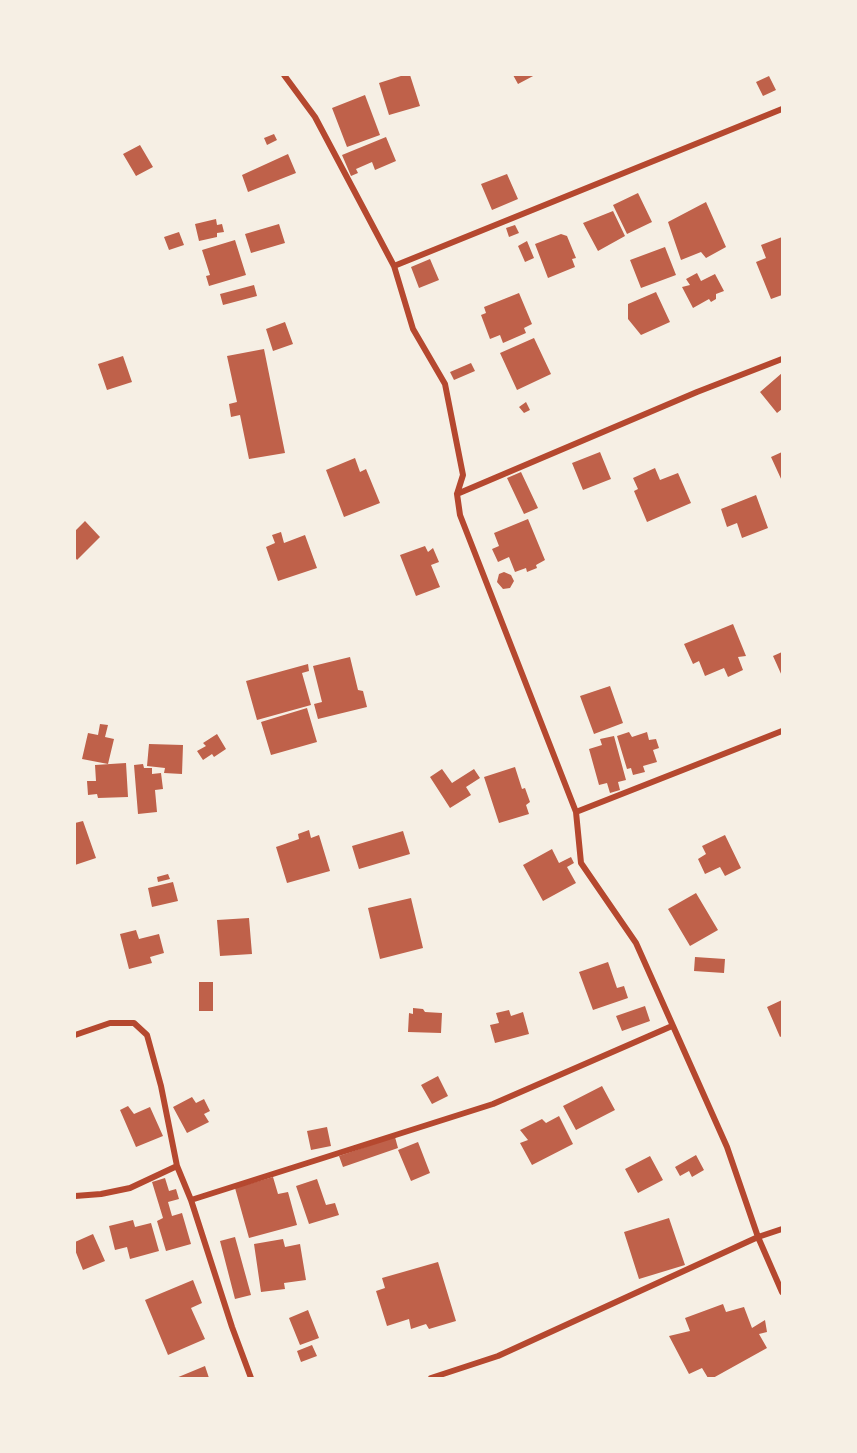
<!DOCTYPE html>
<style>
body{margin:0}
#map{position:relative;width:857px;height:1453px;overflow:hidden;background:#f6efe4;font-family:Barlow,sans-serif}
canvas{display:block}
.frame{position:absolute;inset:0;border:76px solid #f6efe4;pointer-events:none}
</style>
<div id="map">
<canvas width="857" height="1453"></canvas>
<div class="frame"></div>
</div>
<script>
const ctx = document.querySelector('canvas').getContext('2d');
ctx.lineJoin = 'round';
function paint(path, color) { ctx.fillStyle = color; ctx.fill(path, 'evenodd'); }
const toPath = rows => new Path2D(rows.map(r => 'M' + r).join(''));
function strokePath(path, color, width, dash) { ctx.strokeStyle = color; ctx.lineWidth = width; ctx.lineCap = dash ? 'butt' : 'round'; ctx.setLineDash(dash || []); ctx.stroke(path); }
paint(toPath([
 [404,75,410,75,420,106,389,115,379,83],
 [513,75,535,75,518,84],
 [769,76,776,90,763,96,756,82],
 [365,95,380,135,347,147,332,108],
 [274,134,277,140,267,145,264,138],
 [386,137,396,161,375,170,372,162,356,169,358,173,351,176,342,155],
 [140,145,153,167,136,176,123,154],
 [288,154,296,173,248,192,242,175],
 [507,174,518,199,492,210,481,184],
 [638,193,652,222,627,234,613,205],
 [706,202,726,247,706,258,701,252,681,260,668,222],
 [613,211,625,236,598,251,583,223],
 [216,219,217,225,222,224,224,232,217,233,217,237,199,241,195,224],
 [279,224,285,243,251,253,245,234],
 [515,225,519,233,509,237,506,228],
 [179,232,184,245,169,250,164,237],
 [561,234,567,236,576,258,572,259,575,267,548,278,535,244],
 [782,237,782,295,771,299,756,262,766,258,761,245],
 [235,240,246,275,209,286,206,276,210,275,202,250],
 [527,241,534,258,525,262,518,246],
 [665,247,676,275,641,288,630,260],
 [430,259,439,280,419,288,411,267],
 [697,273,701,281,715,274,724,291,716,294,716,299,711,302,709,299,693,308,682,287,690,285,686,279],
 [254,285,257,296,223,305,220,294],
 [656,292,670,322,641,335,628,319,628,304],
 [519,293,532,324,524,328,526,333,503,343,500,335,490,339,481,315,486,313,484,307],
 [285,322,293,344,273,351,266,329],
 [534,338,551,374,517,390,500,353],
 [264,349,285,453,249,459,240,415,231,417,229,404,237,402,227,356],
 [123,356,132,382,107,390,98,364],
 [471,363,475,371,454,380,450,372],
 [782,373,782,409,777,413,760,392],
 [526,402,530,410,524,413,519,407],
 [600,452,611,479,583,490,572,463],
 [782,452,782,481,771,457],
 [355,458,360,472,366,469,380,503,344,517,326,470],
 [655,468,660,480,678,473,691,503,647,522,634,491,638,489,633,478],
 [521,472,538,508,524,514,507,478],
 [756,495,768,528,742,538,737,523,727,527,721,509],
 [528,519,545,560,536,565,537,568,527,572,526,568,515,572,509,557,498,562,492,549,499,546,494,533],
 [85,521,100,537,77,560,75,557,75,531],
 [281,532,284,543,305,535,317,568,278,581,266,547,275,543,272,535],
 [425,546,428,552,433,548,439,562,431,565,440,587,416,596,400,555],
 [504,572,511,575,514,581,510,588,503,589,497,582,499,574],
 [733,624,746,656,738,657,743,670,728,677,724,668,705,676,699,661,693,664,684,644],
 [782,652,782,676,773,656],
 [350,657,358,690,363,691,367,707,318,719,314,704,322,702,313,666],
 [308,664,309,671,302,673,311,705,257,720,246,681],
 [610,686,623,723,594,734,580,696],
 [307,708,317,742,271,755,261,722],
 [100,724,108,725,105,737,114,739,108,764,82,759,88,733,98,735],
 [629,732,632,737,647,732,649,740,656,739,659,748,653,750,657,762,643,766,645,772,633,775,631,768,627,769,617,736],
 [217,734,226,749,214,757,212,754,203,760,197,751,206,746,203,743],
 [614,736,626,780,618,782,620,790,610,793,607,783,599,785,589,749,602,745,600,739],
 [149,744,183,745,182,774,164,773,165,768,147,766],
 [126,763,128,797,98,798,97,794,88,795,87,781,96,781,95,765],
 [143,764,144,768,152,768,152,774,161,773,163,789,155,790,157,812,138,814,134,765],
 [515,767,522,789,525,788,530,802,526,805,529,814,499,823,484,777],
 [442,769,452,783,474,769,480,778,466,787,471,795,450,808,430,777],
 [83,821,96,858,75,865,75,823],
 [309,830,311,838,319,835,330,871,287,883,276,847,299,839,298,834],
 [403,831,410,854,359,869,352,846],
 [725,835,741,868,725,876,720,867,705,874,698,859,706,854,702,846],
 [552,849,559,863,571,857,574,863,567,867,576,883,543,901,523,865],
 [168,874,170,879,158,882,157,877],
 [173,882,178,901,152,907,148,888],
 [696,893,718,930,690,946,668,909],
 [411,898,423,948,380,959,368,908],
 [249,918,252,954,220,956,217,920],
 [136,930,139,939,159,934,164,953,150,957,152,963,129,969,120,934],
 [695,957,725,959,724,973,694,971],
 [608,962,617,988,624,986,628,998,593,1010,579,972],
 [199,982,213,982,213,1011,199,1011],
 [782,1000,782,1036,780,1037,767,1007],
 [645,1006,650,1021,622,1031,616,1016],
 [413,1008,423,1009,425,1012,442,1013,441,1033,408,1032,409,1013,413,1014],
 [509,1010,511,1016,523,1012,529,1034,495,1043,490,1025,499,1023,496,1013],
 [438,1076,448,1096,432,1104,421,1085],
 [602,1086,615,1110,576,1130,563,1106],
 [192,1097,196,1103,204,1099,210,1111,204,1114,209,1122,187,1133,173,1107],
 [128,1106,134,1114,150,1107,163,1136,136,1147,120,1110],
 [559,1116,573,1144,532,1165,520,1143,528,1140,520,1130,542,1119,546,1123],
 [327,1127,331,1146,311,1150,307,1131],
 [395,1137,398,1148,343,1167,339,1156],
 [418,1142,430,1173,411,1181,398,1150],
 [696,1155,704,1170,692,1177,689,1171,680,1176,675,1167],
 [650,1156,663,1180,638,1193,625,1169],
 [273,1177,278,1194,288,1192,297,1225,249,1238,235,1188],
 [165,1178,169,1191,176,1189,179,1199,168,1202,172,1216,182,1213,191,1244,166,1251,157,1221,163,1218,152,1182],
 [317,1179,326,1205,335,1203,339,1215,309,1224,296,1186],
 [669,1218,685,1265,639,1279,624,1232],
 [133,1220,135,1227,151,1223,159,1251,130,1259,127,1247,115,1250,109,1226],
 [93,1234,105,1261,83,1270,75,1250,75,1242],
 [235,1237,251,1295,235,1299,220,1241],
 [283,1239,285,1247,300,1244,306,1280,284,1283,285,1289,261,1292,254,1244],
 [438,1262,456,1321,429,1329,426,1324,411,1329,409,1319,387,1326,376,1291,385,1288,382,1278],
 [193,1280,202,1303,191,1308,205,1339,168,1355,145,1300],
 [723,1304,726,1312,744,1307,752,1328,765,1320,767,1332,759,1334,767,1348,713,1378,708,1378,702,1368,689,1374,669,1336,690,1331,685,1318],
 [308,1310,319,1338,300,1345,289,1318],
 [312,1345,317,1356,301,1362,297,1351],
 [205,1366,209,1378,176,1378]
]), '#bf614a');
strokePath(toPath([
 [284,75,315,117,394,266,413,329,445,384,463,475,457,494,460,515,576,812,581,863,636,943,727,1147,758,1237,782,1292],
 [394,266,782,109],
 [457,494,697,392,782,359],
 [576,812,782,731],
 [75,1035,110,1023,134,1023,147,1035,161,1086,177,1166,191,1200,232,1327,251,1378],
 [75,1196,101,1194,130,1188,177,1166],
 [191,1200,493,1104,672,1026],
 [431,1378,498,1356,758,1237,782,1229]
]), '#b5482f', 6);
</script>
